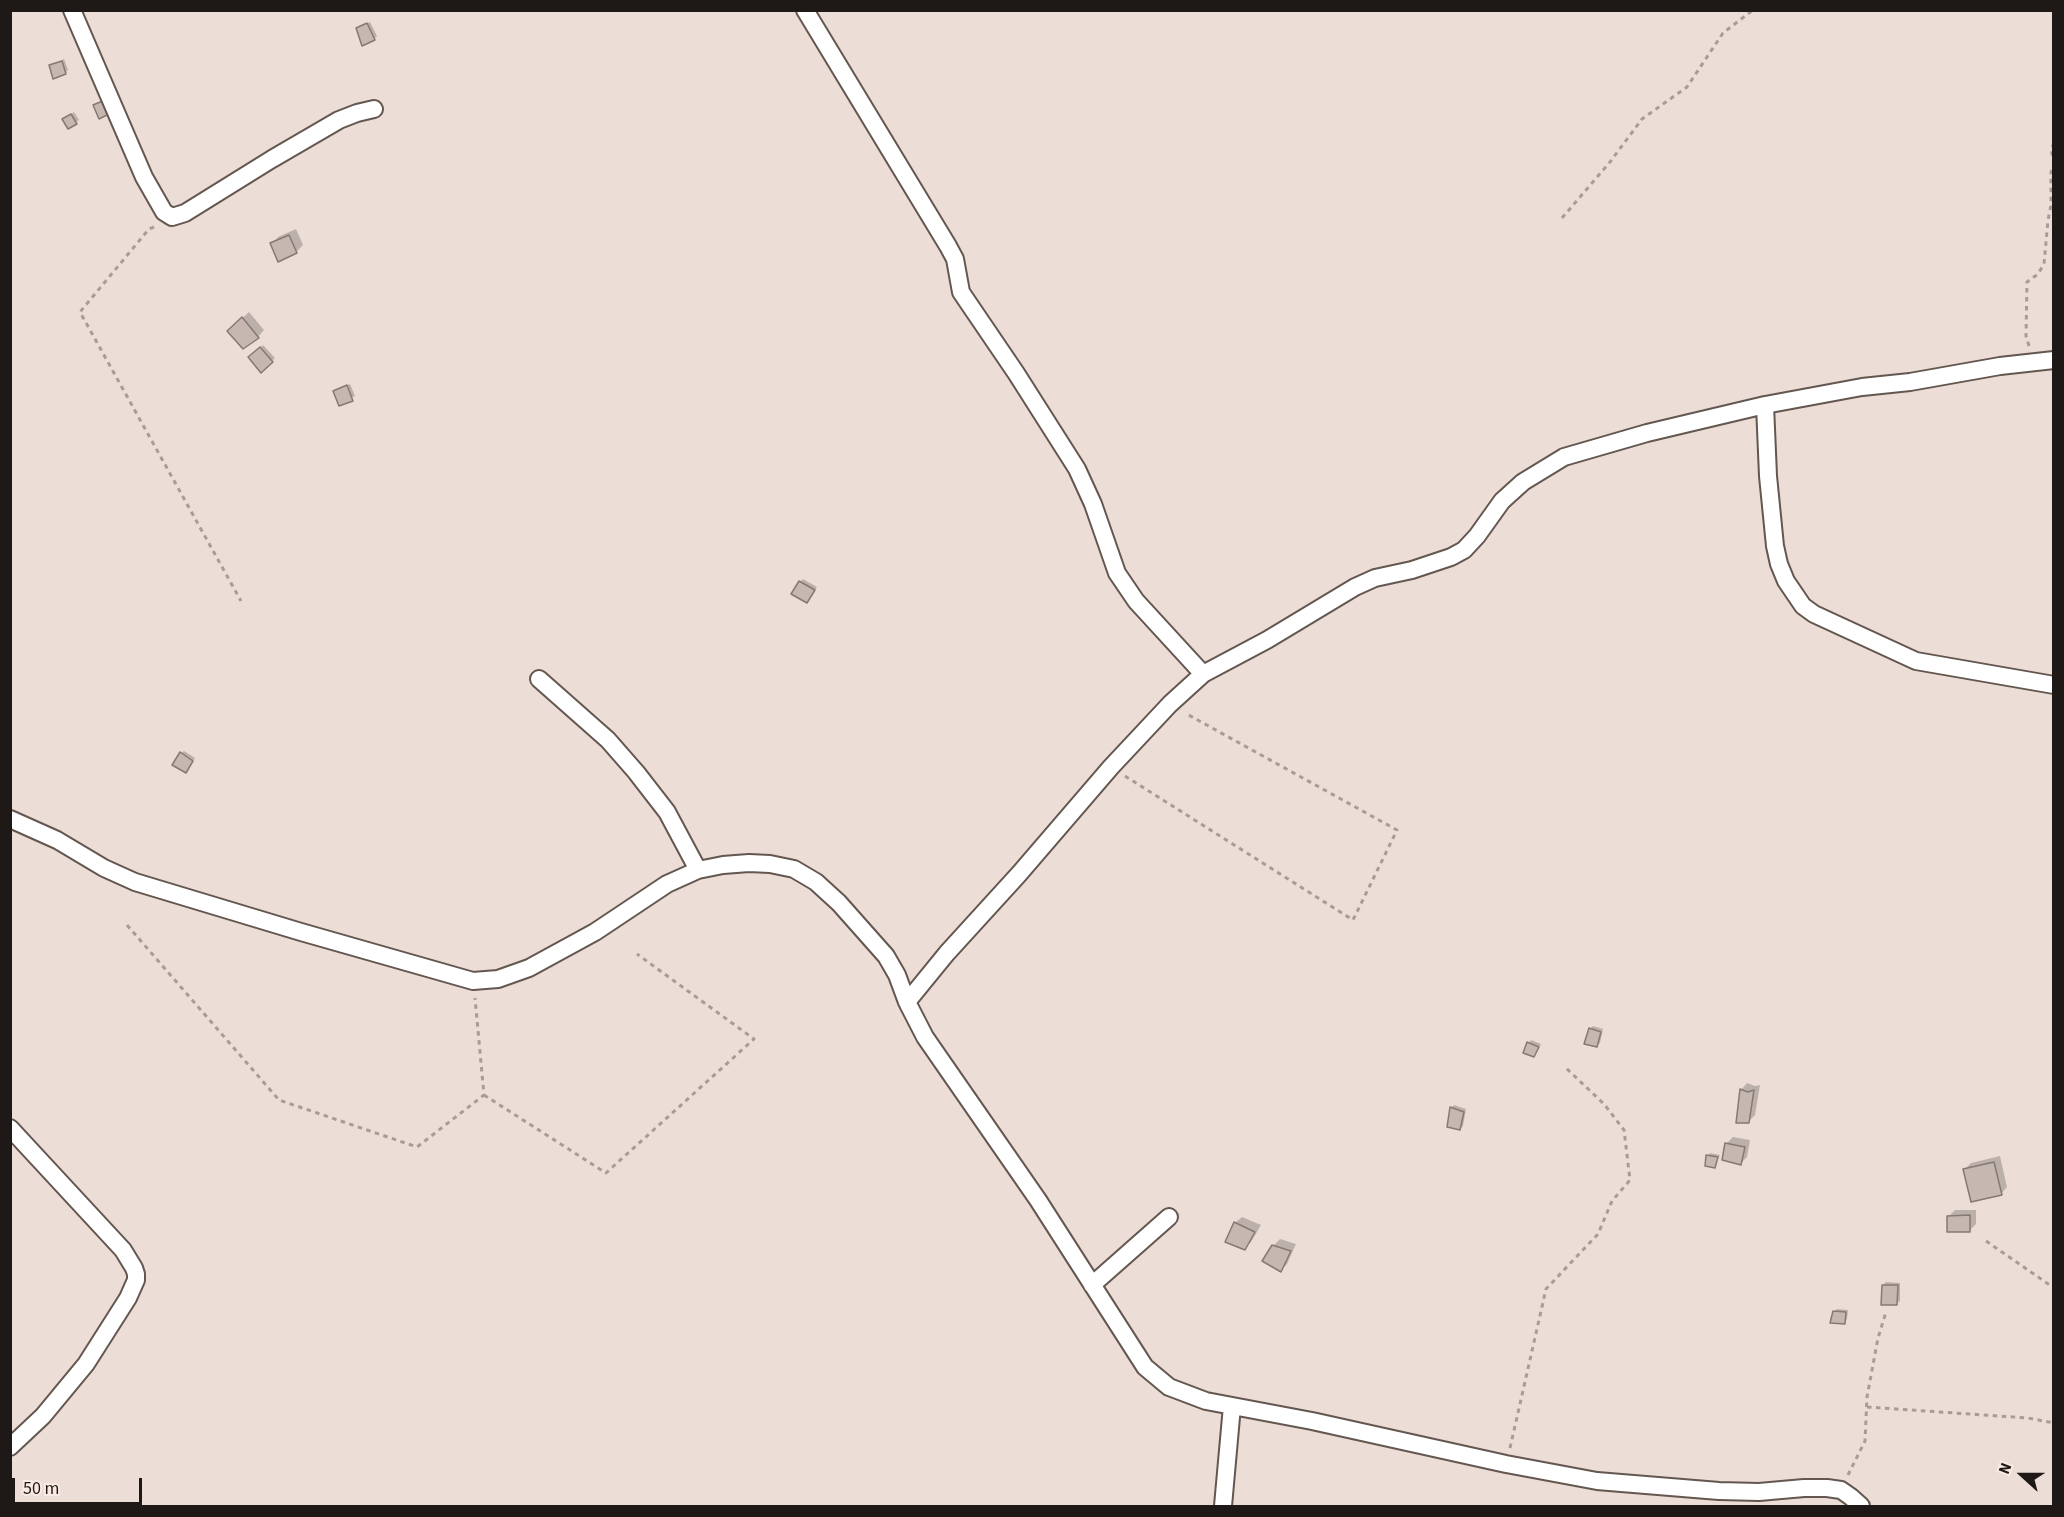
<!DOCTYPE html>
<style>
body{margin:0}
#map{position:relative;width:2064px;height:1517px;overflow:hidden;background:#ecddd6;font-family:"Source Sans 3",sans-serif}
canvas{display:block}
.frame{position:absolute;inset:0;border:12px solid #1e1916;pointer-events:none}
.north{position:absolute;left:1992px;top:1445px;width:60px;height:60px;-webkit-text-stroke:4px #f9ebe3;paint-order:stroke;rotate:291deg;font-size:16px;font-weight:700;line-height:24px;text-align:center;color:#1e1916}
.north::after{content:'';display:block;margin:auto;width:21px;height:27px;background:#1e1916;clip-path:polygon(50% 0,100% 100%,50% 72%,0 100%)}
.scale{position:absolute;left:12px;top:1478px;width:130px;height:27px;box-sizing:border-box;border:3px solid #1e1916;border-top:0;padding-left:8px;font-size:18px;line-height:21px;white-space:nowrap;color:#1e1916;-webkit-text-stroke:4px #f9ebe3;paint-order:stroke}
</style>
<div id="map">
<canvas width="2064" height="1517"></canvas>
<div class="frame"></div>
<div class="north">N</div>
<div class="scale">50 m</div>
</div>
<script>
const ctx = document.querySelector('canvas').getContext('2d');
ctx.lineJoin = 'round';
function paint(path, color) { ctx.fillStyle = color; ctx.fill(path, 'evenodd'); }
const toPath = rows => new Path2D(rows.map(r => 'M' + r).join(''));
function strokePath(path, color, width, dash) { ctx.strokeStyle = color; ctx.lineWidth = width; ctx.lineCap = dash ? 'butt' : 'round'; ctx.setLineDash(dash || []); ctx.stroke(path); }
paint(toPath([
 [370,22,377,36,374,39,357,28],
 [64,59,68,70,65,73,50,66],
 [74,112,79,120,68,127,67,117],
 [296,229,303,245,296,252,272,244,278,237],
 [249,312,264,330,258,337,229,331],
 [263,345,275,358,261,370,250,358],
 [350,384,355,396,340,404,335,392],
 [803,579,817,587,807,601,800,582],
 [184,751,195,758,188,769,181,753],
 [1593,1026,1603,1029,1600,1043,1597,1045,1590,1029],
 [1531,1040,1541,1044,1534,1055,1529,1043],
 [1747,1083,1755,1086,1760,1085,1755,1115,1748,1122,1741,1090],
 [1454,1105,1466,1109,1463,1126,1460,1129,1451,1108],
 [1733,1137,1750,1140,1747,1157,1741,1163,1724,1159,1727,1143],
 [1710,1153,1720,1155,1714,1166,1707,1156],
 [2000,1156,2007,1187,2001,1194,1965,1169,1971,1163],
 [1955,1210,1976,1210,1976,1224,1969,1231,1949,1216],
 [1242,1217,1261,1225,1251,1242,1245,1248,1235,1223],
 [1280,1239,1296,1244,1287,1264,1281,1270,1273,1246],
 [1886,1282,1900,1283,1900,1301,1897,1303,1883,1285],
 [1837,1309,1848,1310,1847,1319,1844,1322,1834,1312]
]), '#0003');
const building = toPath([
 [367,23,375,40,362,46,356,28,367,23],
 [62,61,66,74,53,79,49,65,62,61],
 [105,100,111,113,99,119,93,105,105,100],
 [71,114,77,124,68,129,62,119,71,114],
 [289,235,297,253,278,262,270,243,289,235],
 [242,317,259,338,243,349,227,331,242,317],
 [260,347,273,362,261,373,248,357,260,347],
 [347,385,353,401,339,406,333,391,347,385],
 [799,581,815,590,807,603,791,594,799,581],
 [180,752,193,761,186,773,172,765,180,752],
 [1589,1028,1601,1032,1597,1047,1584,1044,1589,1028],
 [1527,1042,1539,1047,1534,1057,1523,1053,1527,1042],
 [1740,1089,1748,1092,1754,1090,1749,1123,1736,1123,1740,1089],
 [1450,1107,1464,1112,1460,1130,1447,1127,1450,1107],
 [1725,1143,1745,1147,1741,1165,1722,1160,1725,1143],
 [1706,1155,1718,1157,1715,1168,1705,1166,1706,1155],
 [1994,1162,2002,1195,1971,1202,1963,1169,1994,1162],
 [1970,1215,1970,1232,1947,1232,1947,1216,1970,1215],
 [1234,1222,1255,1232,1245,1250,1225,1242,1234,1222],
 [1272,1245,1291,1251,1281,1272,1262,1261,1272,1245],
 [1882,1285,1898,1285,1897,1305,1881,1305,1882,1285],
 [1833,1311,1846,1312,1845,1324,1830,1323,1833,1311]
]);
paint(building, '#c6b8b1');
strokePath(building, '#857972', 1.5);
const minor = toPath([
 [72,10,144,177,164,212,172,217,185,213,272,159,339,120,357,113,374,109],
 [805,10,948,246,955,259,961,292,965,298,1016,373,1077,469,1093,504,1117,573,1136,601,1203,674],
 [1765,405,1768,476,1775,546,1779,564,1786,581,1803,606,1814,614,1916,661,2054,685],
 [539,679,608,740,636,772,667,812,698,870],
 [10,819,57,840,104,868,135,882,301,932,473,981,498,979,529,968,595,932,667,884,698,870,723,865,749,863,770,864,794,869,816,882,839,903,886,956,897,975,907,1002,925,1037,1038,1200,1145,1367,1169,1387,1206,1401,1312,1421,1506,1464,1597,1481,1719,1491,1759,1492,1804,1488,1827,1488,1841,1490,1851,1497,1861,1506],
 [907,1002,947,953,1019,874,1111,767,1170,704,1203,674,1267,640,1355,587,1375,578,1412,570,1451,557,1464,550,1477,536,1502,501,1523,482,1564,457,1647,433,1765,405,1862,387,1910,382,2000,366,2054,360],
 [10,1128,123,1250,134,1268,136,1274,136,1280,128,1298,86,1364,43,1416,10,1447],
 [1092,1285,1169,1217],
 [1223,1506,1232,1406]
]);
strokePath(minor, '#635750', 20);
strokePath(toPath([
 [2054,143,2051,150,2054,161],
 [1562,218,1610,162,1642,119,1687,87,1723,33,1753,10],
 [154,227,149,229,80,312,241,601],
 [2029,346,2026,336,2027,282,2038,274,2044,264,2048,220,2051,205,2051,173,2054,162],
 [1125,776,1353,920,1397,830,1185,713],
 [127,925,279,1100,417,1147,484,1095,475,998],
 [484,1095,606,1173,754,1039,637,954],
 [1986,1241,2054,1288],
 [1867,1407,2028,1418,2054,1423],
 [1510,1448,1546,1289,1598,1234,1612,1201,1630,1180,1624,1130,1604,1104,1566,1068],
 [1848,1475,1865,1441,1867,1397,1878,1338,1886,1312]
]), '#a89c96', 3, [4.5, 4.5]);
strokePath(minor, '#fff', 16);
</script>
